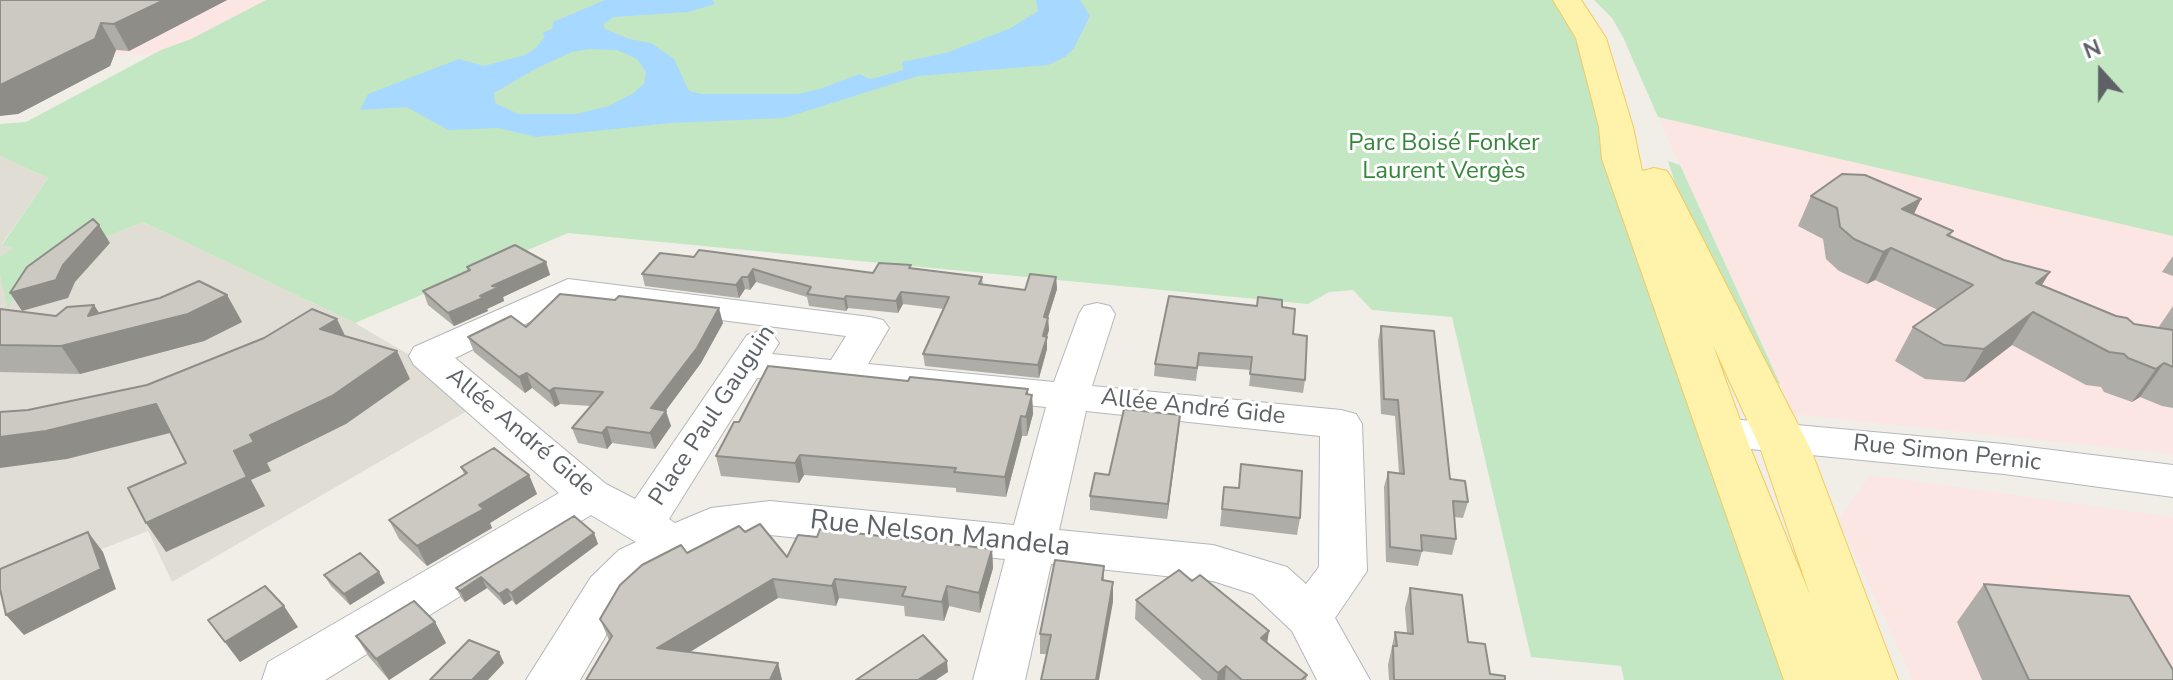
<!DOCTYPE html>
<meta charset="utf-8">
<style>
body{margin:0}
#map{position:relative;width:2173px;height:680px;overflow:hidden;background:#f0eee6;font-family:"Nunito Sans",sans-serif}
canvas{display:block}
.north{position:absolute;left:2061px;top:32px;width:80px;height:80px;-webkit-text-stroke:6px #fff;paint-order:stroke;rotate:339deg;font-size:22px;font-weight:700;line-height:32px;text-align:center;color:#5e6267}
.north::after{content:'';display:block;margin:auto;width:28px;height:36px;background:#5e6267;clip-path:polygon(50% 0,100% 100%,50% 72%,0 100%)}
</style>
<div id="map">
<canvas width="2173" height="680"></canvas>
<div class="north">N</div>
</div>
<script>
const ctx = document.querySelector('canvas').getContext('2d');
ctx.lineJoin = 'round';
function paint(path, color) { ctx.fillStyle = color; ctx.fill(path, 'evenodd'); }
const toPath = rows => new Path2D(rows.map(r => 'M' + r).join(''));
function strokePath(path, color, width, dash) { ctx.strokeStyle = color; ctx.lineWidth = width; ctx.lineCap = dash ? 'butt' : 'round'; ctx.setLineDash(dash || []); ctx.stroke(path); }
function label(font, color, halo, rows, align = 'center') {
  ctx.font = font + ' "Nunito Sans",sans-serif'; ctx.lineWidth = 6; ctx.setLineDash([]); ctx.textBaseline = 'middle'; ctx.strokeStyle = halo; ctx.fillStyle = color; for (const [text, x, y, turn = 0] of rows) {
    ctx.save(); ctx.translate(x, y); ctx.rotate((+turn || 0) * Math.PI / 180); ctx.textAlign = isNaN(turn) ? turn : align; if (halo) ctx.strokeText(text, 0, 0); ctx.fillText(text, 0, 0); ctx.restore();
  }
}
paint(toPath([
 [0,156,48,178,2,244,59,256,143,222,355,323,486,400,172,582,148,531,0,589]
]), '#e0ddd4');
paint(toPath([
 [10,0,266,0,191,39,151,55,0,51,0,4],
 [1658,117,2173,236,2173,454,1793,414],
 [1870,475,2173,517,2173,680,1913,680,1839,520]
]), '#fce6e3');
paint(toPath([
 [266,0,1553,0,1578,41,1795,680,1624,680,1621,666,1531,657,1452,317,1372,310,1353,290,1329,292,1308,304,568,233,355,323,143,222,59,256,14,296,8,310,0,274,0,257,14,248,2,245,48,178,0,156,0,124,26,122,161,50,191,39],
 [1594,0,2173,0,2173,236,1658,117,1623,37,1612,18],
 [1668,161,1680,165,1780,384,1761,380,1692,235]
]), '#c3e7c3');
paint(toPath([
 [605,0,712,0,715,4,688,12,614,17,603,24,605,29,629,39,651,43,674,59,689,91,701,94,797,94,820,89,859,74,870,79,879,77,903,70,902,62,946,53,1009,29,1038,11,1036,0,1080,0,1090,16,1074,48,1065,57,1048,65,918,76,784,118,671,123,537,137,498,128,448,130,407,107,360,110,368,94,459,59,484,66,525,55,536,48,545,36,542,33,552,29,553,22],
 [589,49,617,50,637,59,646,72,644,84,632,94,609,106,576,114,518,114,495,103,494,93,537,68,572,52]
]), '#a7d8ff');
const minor = toPath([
 [568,279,870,317,883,320,889,328,868,364,1054,382,1079,314,1084,306,1097,303,1110,306,1115,314,1092,386,1341,410,1356,414,1362,424,1367,571,1335,618,1370,680,1317,680,1292,631,1253,594,1213,581,1051,564,1025,680,973,680,1005,559,770,535,720,541,653,576,625,603,580,680,526,680,591,577,619,550,636,542,591,515,325,680,262,680,268,662,559,493,414,365,409,356,414,347,568,279],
 [573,301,846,336,831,360,772,354,779,343,773,335,760,331,747,335,635,499,606,484,455,358,573,301],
 [757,378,1046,407,1014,525,770,501,711,508,675,523,669,519,757,378],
 [1086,411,1320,436,1319,567,1306,584,1287,567,1213,545,1059,530,1086,411],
 [1720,418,2004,444,2173,465,2173,497,2004,474,1720,446,1705,442,1699,432,1705,422,1720,418]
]);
const major = toPath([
 [1553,0,1581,0,1606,38,1633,127,1642,171,1654,168,1667,171,1672,179,1811,450,1898,680,1784,680,1602,159,1599,127,1576,38,1553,0],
 [1713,345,1761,450,1810,595,1749,445,1713,345]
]);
strokePath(minor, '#b4b7bb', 2);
strokePath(major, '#f3ca5d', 2);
paint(minor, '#fff');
paint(major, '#fff3ac');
paint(toPath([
 [0,0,227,0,129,51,116,50,110,66,18,114],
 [1811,196,1921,199,1914,214,1953,231,1950,236,2042,285,2134,324,2158,328,2173,306,2173,408,2162,406,2140,397,2132,402,2104,392,2101,387,2086,385,2012,345,1964,382,1925,379,1895,361,1913,327,1938,310,1875,280,1867,284,1839,271,1826,259,1823,239,1798,226],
 [660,253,873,273,911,269,982,277,983,284,1025,290,1056,277,1057,289,1048,318,1049,330,1047,337,1047,349,1039,378,925,366,923,354,944,309,903,304,898,313,848,308,846,311,809,306,807,297,756,282,750,290,745,289,739,298,645,286,642,274],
 [2173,256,2173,276,2162,272],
 [546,262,550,275,503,297,504,301,487,309,488,311,454,326,428,305,423,291,468,271,467,267],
 [227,295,242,322,204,341,80,374,0,372,0,309,56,316,94,305,99,313],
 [1257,306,1282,307,1293,334,1305,380,1303,393,1249,386,1251,370,1198,366,1196,381,1154,376,1155,364],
 [723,323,701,363,665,411,671,426,655,449,612,443,607,449,578,443,572,428,591,406,560,404,555,407,532,388,525,393,474,352,468,337,526,327],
 [1381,326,1450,479,1468,502,1463,518,1454,517,1456,539,1452,555,1422,551,1418,566,1386,562,1384,487,1388,472,1399,473,1395,416,1381,414,1378,341],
 [1028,394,1032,395,1033,414,1027,436,1022,436,1006,497,956,492,956,488,804,475,799,483,721,476,716,456,739,422],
 [1180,415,1167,519,1090,510,1090,496,1109,475],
 [461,467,529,475,537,494,490,523,492,528,427,566,399,539,389,520,464,474],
 [1224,487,1239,488,1300,518,1297,535,1220,526],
 [745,532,787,557,817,537,992,549,993,568,980,613,949,606,944,621,905,616,904,606,839,598,836,606,778,598,689,652,778,663,782,680,586,680,609,640,600,619,687,553],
 [594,533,598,544,516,605,512,600,504,605,487,588,465,602,462,599,456,588],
 [1104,566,1104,580,1113,582,1113,602,1047,654,1040,654,1040,634],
 [324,575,385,583,350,605,331,586],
 [1984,584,2173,680,1982,680,1957,622],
 [1410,588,1468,642,1490,674,1505,680,1389,680,1388,665,1395,632,1407,633,1405,608],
 [1136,600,1267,643,1307,675,1306,680,1202,680,1135,619],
 [208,620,298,627,240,662],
 [435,622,446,643,389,680,369,657,356,636]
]), '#afada8');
paint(toPath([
 [164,0,227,0,129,51,114,24],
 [101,23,116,50,110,66,18,114,0,116,0,85],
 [1921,199,1906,230,1902,209],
 [99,225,110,243,75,282,68,298,22,311,10,293,63,265],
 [1891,248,1875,280,1867,284,1883,252],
 [546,262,550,275,503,297,504,301,487,309,488,311,454,326,448,313,492,286],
 [753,269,756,282,750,290,748,277],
 [2050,272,2030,304,2036,283],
 [742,277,745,289,739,298,736,285],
 [1056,277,1057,289,1044,330,1044,317],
 [901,292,903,304,898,313,896,301],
 [227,295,242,322,204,341,80,374,61,346,88,316,94,305,111,332],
 [846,296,848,308,846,311,844,299],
 [719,308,723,323,701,363,656,424,651,408],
 [2033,312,2012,345,1964,382,1984,349],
 [1048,318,1049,330,1043,348,1043,336],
 [337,319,350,346,320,329],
 [1047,337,1047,349,1039,378,1038,365],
 [397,351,410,379,346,424,267,463,271,471,251,480,265,506,166,552,146,523,234,451,250,435],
 [2164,363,2140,397,2132,402,2156,369],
 [527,373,532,388,525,393,519,377],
 [554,388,560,404,555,407,549,391],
 [1028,389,1029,408,1032,395,1033,414,1027,436,1026,394],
 [156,404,174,432,67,459,0,468,0,437],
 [666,411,671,426,655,449,650,433],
 [1180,415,1179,429,1167,519,1168,504],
 [1021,416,1022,436,1006,497,1005,477],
 [607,427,612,443,607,449,602,433],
 [800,455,804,475,799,483,795,463],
 [529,475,537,494,490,523,492,528,427,566,417,546,479,505],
 [88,532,103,552,116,589,24,635,6,615],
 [594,533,598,544,516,605,511,593],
 [992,549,993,568,980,613,979,593],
 [379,572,385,583,350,605,344,594],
 [481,577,487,588,465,602,460,591],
 [773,579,778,598,664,668,657,648],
 [835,579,839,598,836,606,832,586],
 [1113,582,1113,602,1099,680,1096,680],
 [947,586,949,606,944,621,942,602],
 [507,589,512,600,504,605,499,594],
 [284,606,298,627,240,662,225,642],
 [435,622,446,643,389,680,376,659],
 [1269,631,1266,651,1261,638],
 [499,652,504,663,488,680,472,680],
 [947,661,948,672,936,680,918,680],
 [778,663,782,680,770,680],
 [1226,666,1225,680,1217,680,1218,673]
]), '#8f8d88');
const building = toPath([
 [0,0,164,0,114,24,101,23,95,39,0,85,0,0],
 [1842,174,1865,175,1921,199,1902,209,1953,231,1947,235,2004,260,2050,272,2036,283,2116,316,2127,318,2134,324,2173,330,2173,367,2164,363,2156,369,2128,358,2124,354,2109,352,2033,312,1984,349,1944,345,1913,327,1973,285,1891,248,1883,252,1854,239,1840,227,1837,208,1811,196,1842,174],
 [93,219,99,225,63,265,56,280,10,293,27,267,93,219],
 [515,245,546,262,492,286,499,287,480,296,483,298,448,313,423,291,470,270,467,267,515,245],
 [699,250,873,273,879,263,911,265,909,268,982,277,979,284,1025,290,1030,274,1056,277,1044,317,1048,318,1043,336,1047,337,1038,365,923,354,949,297,901,292,896,301,846,296,844,299,807,294,811,287,753,269,748,277,742,277,736,285,642,274,660,253,694,257,699,250],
 [199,281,227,295,188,314,61,346,0,345,0,309,56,316,67,307,94,305,88,316,160,298,199,281],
 [560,294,615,300,619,296,719,308,697,348,651,408,666,411,650,433,607,427,602,433,572,428,603,392,554,388,549,391,527,373,519,377,468,337,511,316,526,327,560,294],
 [1169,296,1257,306,1258,297,1282,300,1282,307,1295,309,1293,334,1307,336,1305,380,1250,374,1252,357,1199,353,1197,368,1155,364,1169,296],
 [312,309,337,319,320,329,397,351,332,396,250,435,254,442,234,451,247,477,146,523,128,488,186,463,156,404,46,431,0,437,0,412,28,410,147,385,264,338,312,309],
 [1381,326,1434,331,1450,479,1465,481,1468,502,1453,501,1456,539,1421,535,1422,551,1390,547,1388,472,1404,474,1398,400,1384,399,1381,326],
 [768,366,908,381,910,377,1028,389,1026,394,1032,395,1026,417,1021,416,1005,477,954,472,956,468,800,455,795,463,716,456,734,422,739,422,768,366],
 [1124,409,1180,415,1168,504,1090,496,1095,473,1109,475,1124,409],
 [494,448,529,475,479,505,484,509,417,546,389,520,467,473,461,467,494,448],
 [1241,464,1302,471,1300,518,1222,509,1224,487,1239,488,1241,464],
 [574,516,594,533,511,593,507,589,499,594,481,577,460,591,456,588,574,516],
 [760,524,787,557,798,535,817,537,820,529,992,549,979,593,947,586,942,602,902,596,906,587,835,579,832,586,773,579,657,648,778,663,770,680,586,680,612,636,600,619,620,585,642,565,681,545,687,553,739,526,745,532,760,524],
 [88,532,101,569,6,615,0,589,0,569,88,532],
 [360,553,379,572,344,594,324,575,360,553],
 [1055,560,1104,566,1102,580,1113,582,1096,680,1041,680,1051,635,1040,634,1055,560],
 [1179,570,1192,581,1200,575,1269,631,1261,638,1307,675,1301,680,1242,680,1226,666,1218,673,1136,600,1179,570],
 [1984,584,2129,596,2173,670,2173,680,2029,680,1984,584],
 [265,586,284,606,225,642,208,620,265,586],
 [1410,588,1462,595,1468,642,1485,644,1490,674,1505,676,1505,680,1394,680,1393,646,1397,646,1395,632,1413,634,1410,588],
 [414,601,435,622,376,659,356,636,414,601],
 [923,635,947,661,918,680,856,680,923,635],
 [469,640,499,652,472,680,430,680,469,640]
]);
paint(building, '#ccc9c3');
strokePath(building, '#8f8d88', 2);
label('24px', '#35863a', '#fff', [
 ["Parc Boisé Fonker",1444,144],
 ["Laurent Vergès",1444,172]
]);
label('24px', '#5e6267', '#fff', [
 ["Allée André Gide",1193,408,6],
 ["Place Paul Gauguin",713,416,-57],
 ["Allée André Gide",520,433,40],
 ["Rue Simon Pernic",1947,454,6]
]);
label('28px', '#5e6267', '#fff', [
 ["Rue Nelson Mandela",940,535,6]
]);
</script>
